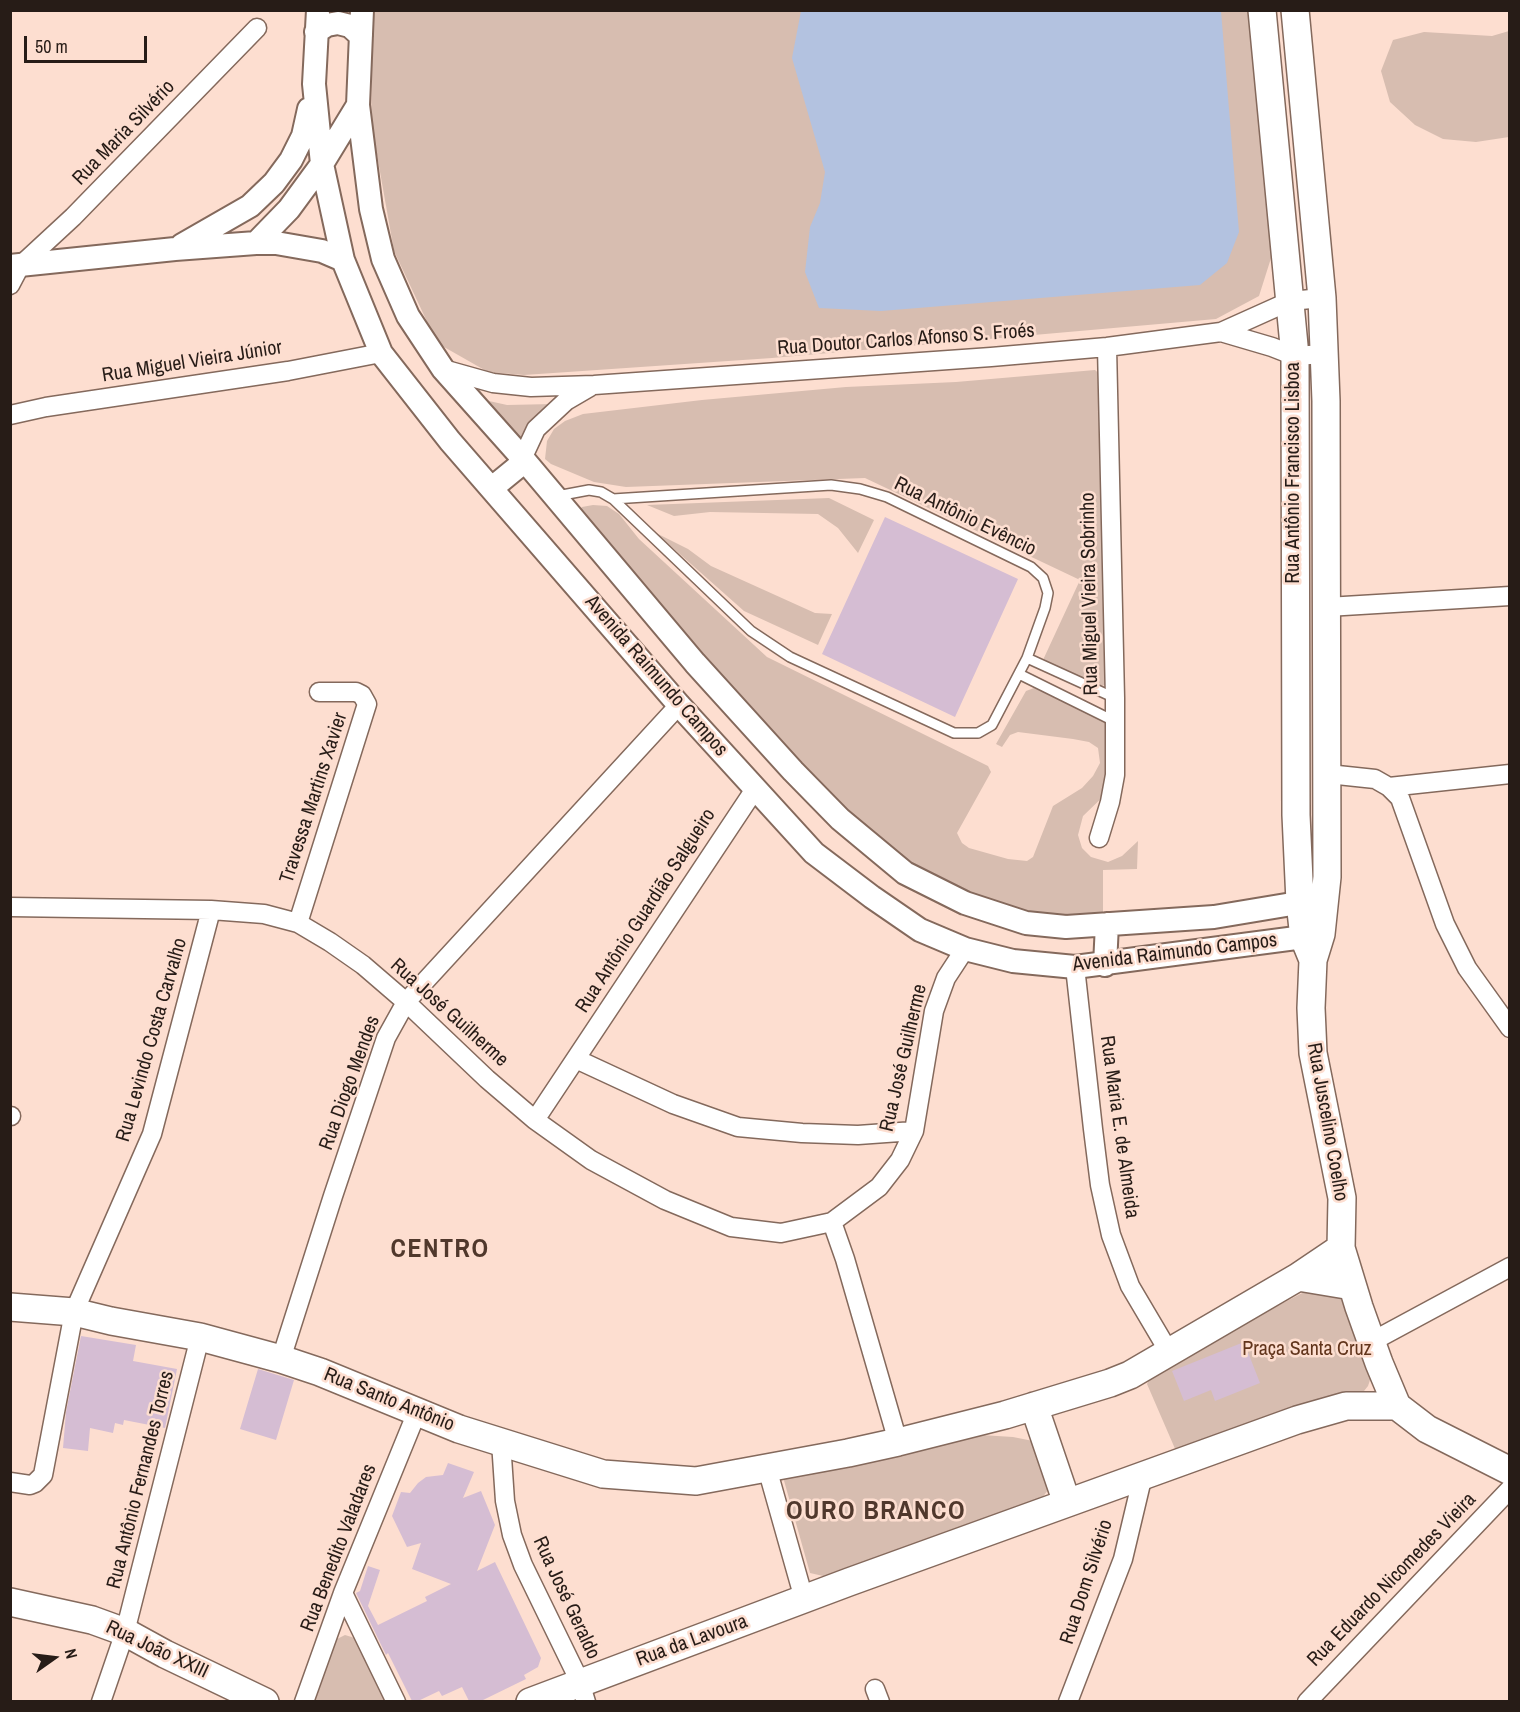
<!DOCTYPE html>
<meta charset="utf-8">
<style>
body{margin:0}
#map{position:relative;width:1520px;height:1712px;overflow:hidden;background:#fdded0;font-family:"Archivo Narrow",sans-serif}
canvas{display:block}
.frame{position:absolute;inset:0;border:12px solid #271c17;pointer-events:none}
.north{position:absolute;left:24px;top:1628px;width:60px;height:60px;-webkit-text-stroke:4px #fdded0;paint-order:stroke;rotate:76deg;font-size:16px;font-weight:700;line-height:24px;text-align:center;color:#271c17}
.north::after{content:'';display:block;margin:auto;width:21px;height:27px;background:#271c17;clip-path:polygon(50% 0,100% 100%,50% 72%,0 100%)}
.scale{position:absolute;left:24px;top:36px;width:123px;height:27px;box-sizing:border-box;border:3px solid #271c17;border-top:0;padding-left:8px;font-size:18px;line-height:21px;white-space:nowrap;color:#271c17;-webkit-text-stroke:4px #fdded0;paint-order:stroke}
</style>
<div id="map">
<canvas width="1520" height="1712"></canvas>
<div class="frame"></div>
<div class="north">N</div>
<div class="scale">50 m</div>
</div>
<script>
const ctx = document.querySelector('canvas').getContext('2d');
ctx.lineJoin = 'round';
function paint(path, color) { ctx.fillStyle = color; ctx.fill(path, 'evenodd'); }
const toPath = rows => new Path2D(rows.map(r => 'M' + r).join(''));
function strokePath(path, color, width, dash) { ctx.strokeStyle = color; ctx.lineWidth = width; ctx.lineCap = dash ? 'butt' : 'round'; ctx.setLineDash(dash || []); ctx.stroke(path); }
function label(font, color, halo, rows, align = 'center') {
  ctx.font = font + ' "Archivo Narrow",sans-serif'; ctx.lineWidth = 5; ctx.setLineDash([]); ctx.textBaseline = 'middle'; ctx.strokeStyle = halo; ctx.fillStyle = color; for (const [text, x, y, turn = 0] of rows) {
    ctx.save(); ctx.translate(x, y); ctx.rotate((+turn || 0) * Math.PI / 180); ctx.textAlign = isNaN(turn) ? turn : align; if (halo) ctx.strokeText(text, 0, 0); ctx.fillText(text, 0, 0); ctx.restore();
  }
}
paint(toPath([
 [373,11,1250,11,1272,255,1259,296,1216,319,772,358,524,375,488,372,437,343,394,251,371,121],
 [1509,31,1509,137,1476,142,1443,139,1415,125,1390,102,1381,71,1393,40,1424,32,1492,36],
 [1095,370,1103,377,1110,678,1105,685,1098,687,1043,660,1080,580,865,478,626,487,594,482,551,464,545,459,547,441,554,429,565,421,583,414,702,400,846,387,956,382],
 [471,397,507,405,553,404,522,452],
 [829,498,874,520,858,553,838,528,818,514,710,512,674,516,647,505],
 [593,505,607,506,619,514,639,539,767,657,988,766,991,772,957,833,962,843,969,848,1008,859,1027,861,1033,857,1053,806,1082,788,1093,776,1100,763,1098,748,1089,742,1073,739,1018,732,1010,735,1002,747,996,744,1026,691,1034,688,1108,722,1110,790,1083,816,1078,835,1082,848,1091,857,1108,862,1122,856,1138,841,1137,869,1103,870,1103,921,1062,918,1011,908,955,889,923,873,847,813,583,521,578,512,582,507],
 [656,533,688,549,711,566,815,613,832,614,818,645,744,611],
 [1308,1290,1336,1294,1346,1301,1373,1371,1368,1386,1360,1396,1349,1392,1176,1451,1147,1384,1154,1368,1172,1361],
 [981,1435,1013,1437,1038,1442,1046,1467,1048,1490,1036,1506,832,1578,810,1573,783,1477],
 [345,1635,358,1639,389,1702,310,1702,337,1639]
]), '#d7bdb0');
paint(toPath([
 [801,11,1221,11,1239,232,1227,263,1200,285,881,311,819,308,805,272,810,227,820,203,825,172,792,58]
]), '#b3c2e0');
paint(toPath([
 [885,517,1018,579,955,717,822,654],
 [81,1336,136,1345,133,1361,177,1369,165,1428,124,1420,123,1425,115,1423,113,1433,90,1428,88,1451,63,1448,66,1412],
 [1244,1342,1260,1383,1215,1401,1211,1390,1184,1401,1172,1371],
 [258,1369,294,1380,276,1440,240,1429],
 [448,1463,474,1472,463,1498,481,1491,495,1525,477,1571,495,1562,541,1658,538,1667,524,1675,526,1679,481,1701,469,1701,462,1687,442,1696,439,1691,418,1701,412,1701,388,1653,386,1655,356,1593,360,1591,368,1566,380,1570,368,1606,378,1625,427,1601,425,1597,451,1584,412,1569,421,1543,407,1547,392,1516,401,1492,410,1493,418,1483,426,1477,443,1475]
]), '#d5bdd3');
const service = toPath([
 [557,496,589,490,601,492,613,499,751,631,790,657,954,733,978,733,992,725,1027,658,1045,608,1048,593,1043,578,1031,567,887,497,860,489,831,485,613,499],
 [1027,658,1115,698],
 [1019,674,1116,722]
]);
const minor = toPath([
 [10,285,20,266,73,217,257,28],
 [1221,332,1272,347,1295,356,1324,354],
 [443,369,493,383,531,387,594,385,991,357,1107,347,1221,332,1290,301,1322,298],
 [10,415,46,407,288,371,381,353],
 [522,459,536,429,566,401,590,387],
 [1327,607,1510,596],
 [1328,774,1375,779,1389,787,1400,798,1445,924,1467,968,1510,1028],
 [1389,787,1510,774],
 [1099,838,1110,802,1115,775,1115,698,1107,347],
 [10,907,211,910,264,914,298,923,330,942,363,965,406,1002,487,1079,535,1120,591,1160,665,1200,731,1227,781,1233,832,1222,879,1187,900,1160,914,1131,934,1011,946,978,965,949],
 [298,923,367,704,362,695,356,692,319,692],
 [1075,967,1093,1129,1100,1185,1111,1235,1130,1286,1169,1352],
 [576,1059,673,1104,738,1127,802,1133,858,1135,914,1131],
 [10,1116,11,1116],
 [535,1120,755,789],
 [832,1222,845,1259,898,1442],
 [1371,1342,1510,1267],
 [281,1359,333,1196,386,1038,406,1002,679,705],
 [501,1442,505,1501,512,1535,523,1565,580,1682,586,1702],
 [767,1468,804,1599],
 [10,1482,30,1485,35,1483,43,1475,74,1312,152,1134,211,910],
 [343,1593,396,1702],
 [875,1689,880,1702],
 [101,1702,125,1632,200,1337],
 [304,1702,343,1593,417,1412],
 [1068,1702,1123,1559,1143,1475],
 [1307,1702,1510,1489]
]);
const tertiary = toPath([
 [318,10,314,84,322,164,343,260,381,353,450,441,679,705,814,853,872,897,920,930,965,949,1013,961,1075,967,1319,935],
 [362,10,358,105,371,209,383,259,408,316,443,369,525,461,695,663,793,771,840,819,905,873,965,903,1026,923,1066,927,1214,917,1316,900],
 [316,32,327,25,338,23,350,26,361,36],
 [256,243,289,209,322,164,358,105],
 [182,245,250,206,274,183,291,160,303,136,309,109],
 [10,266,175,249,256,243,276,243,322,251,343,260],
 [492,488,525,461],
 [1105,965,1107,924]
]);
const secondary = toPath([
 [1262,10,1295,356,1296,815,1300,902,1304,938,1313,960],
 [1295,10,1322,298,1326,401,1327,877,1321,934,1313,960,1311,1008,1313,1053,1342,1198,1341,1248,1359,1307,1379,1363,1397,1406,1427,1429,1510,1471],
 [1298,1277,1352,1286],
 [10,1307,74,1312,111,1321,200,1337,281,1359,320,1372,459,1429,603,1474,696,1481,848,1453,898,1442,1005,1415,1110,1383,1130,1375,1298,1277,1341,1248],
 [1034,1406,1067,1503],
 [10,1602,92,1620,125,1632,165,1654,265,1702],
 [530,1702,849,1582,1297,1420,1346,1406,1397,1406]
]);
strokePath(service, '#84695c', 12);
strokePath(minor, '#84695c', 21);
strokePath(tertiary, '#84695c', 26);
strokePath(secondary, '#84695c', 30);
strokePath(service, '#fff', 9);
strokePath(minor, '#fff', 18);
strokePath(tertiary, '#fff', 22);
strokePath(secondary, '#fff', 27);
label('20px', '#271c17', '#fdded0', [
 ["Rua Maria Silvério",124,133,-46],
 ["Rua Doutor Carlos Afonso S. Froés",906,340,-4],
 ["Rua Miguel Vieira Júnior",192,362,-9],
 ["Rua Antônio Francisco Lisboa",1294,473,-90],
 ["Rua Antônio Evêncio",965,517,26],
 ["Rua Miguel Vieira Sobrinho",1090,594,-91],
 ["Avenida Raimundo Campos",656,676,49],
 ["Travessa Martins Xavier",314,798,-72],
 ["Rua Antônio Guardião Salgueiro",646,911,-57],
 ["Avenida Raimundo Campos",1175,953,-7],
 ["Rua José Guilherme",449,1013,42],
 ["Rua Levindo Costa Carvalho",152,1040,-74],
 ["Rua José Guilherme",904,1058,-77],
 ["Rua Diogo Mendes",350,1083,-70],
 ["Rua Juscelino Coelho",1327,1122,80],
 ["Rua Maria E. de Almeida",1119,1127,82],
 ["Rua Santo Antônio",389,1400,22],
 ["Rua Antônio Fernandes Torres",141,1480,-76],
 ["Rua Benedito Valadares",339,1548,-69],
 ["Rua Eduardo Nicomedes Vieira",1392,1580,-46],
 ["Rua Dom Silvério",1087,1582,-72],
 ["Rua José Geraldo",566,1598,65],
 ["Rua da Lavoura",692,1641,-20],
 ["Rua João XXIII",157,1650,25]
]);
label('20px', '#61341b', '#fdded0', [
 ["Praça Santa Cruz",1307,1350]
]);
ctx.letterSpacing = '1.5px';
label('bold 26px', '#50382c', '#fdded0', [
 ["CENTRO",440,1250],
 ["OURO BRANCO",876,1512]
]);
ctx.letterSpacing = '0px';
</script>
